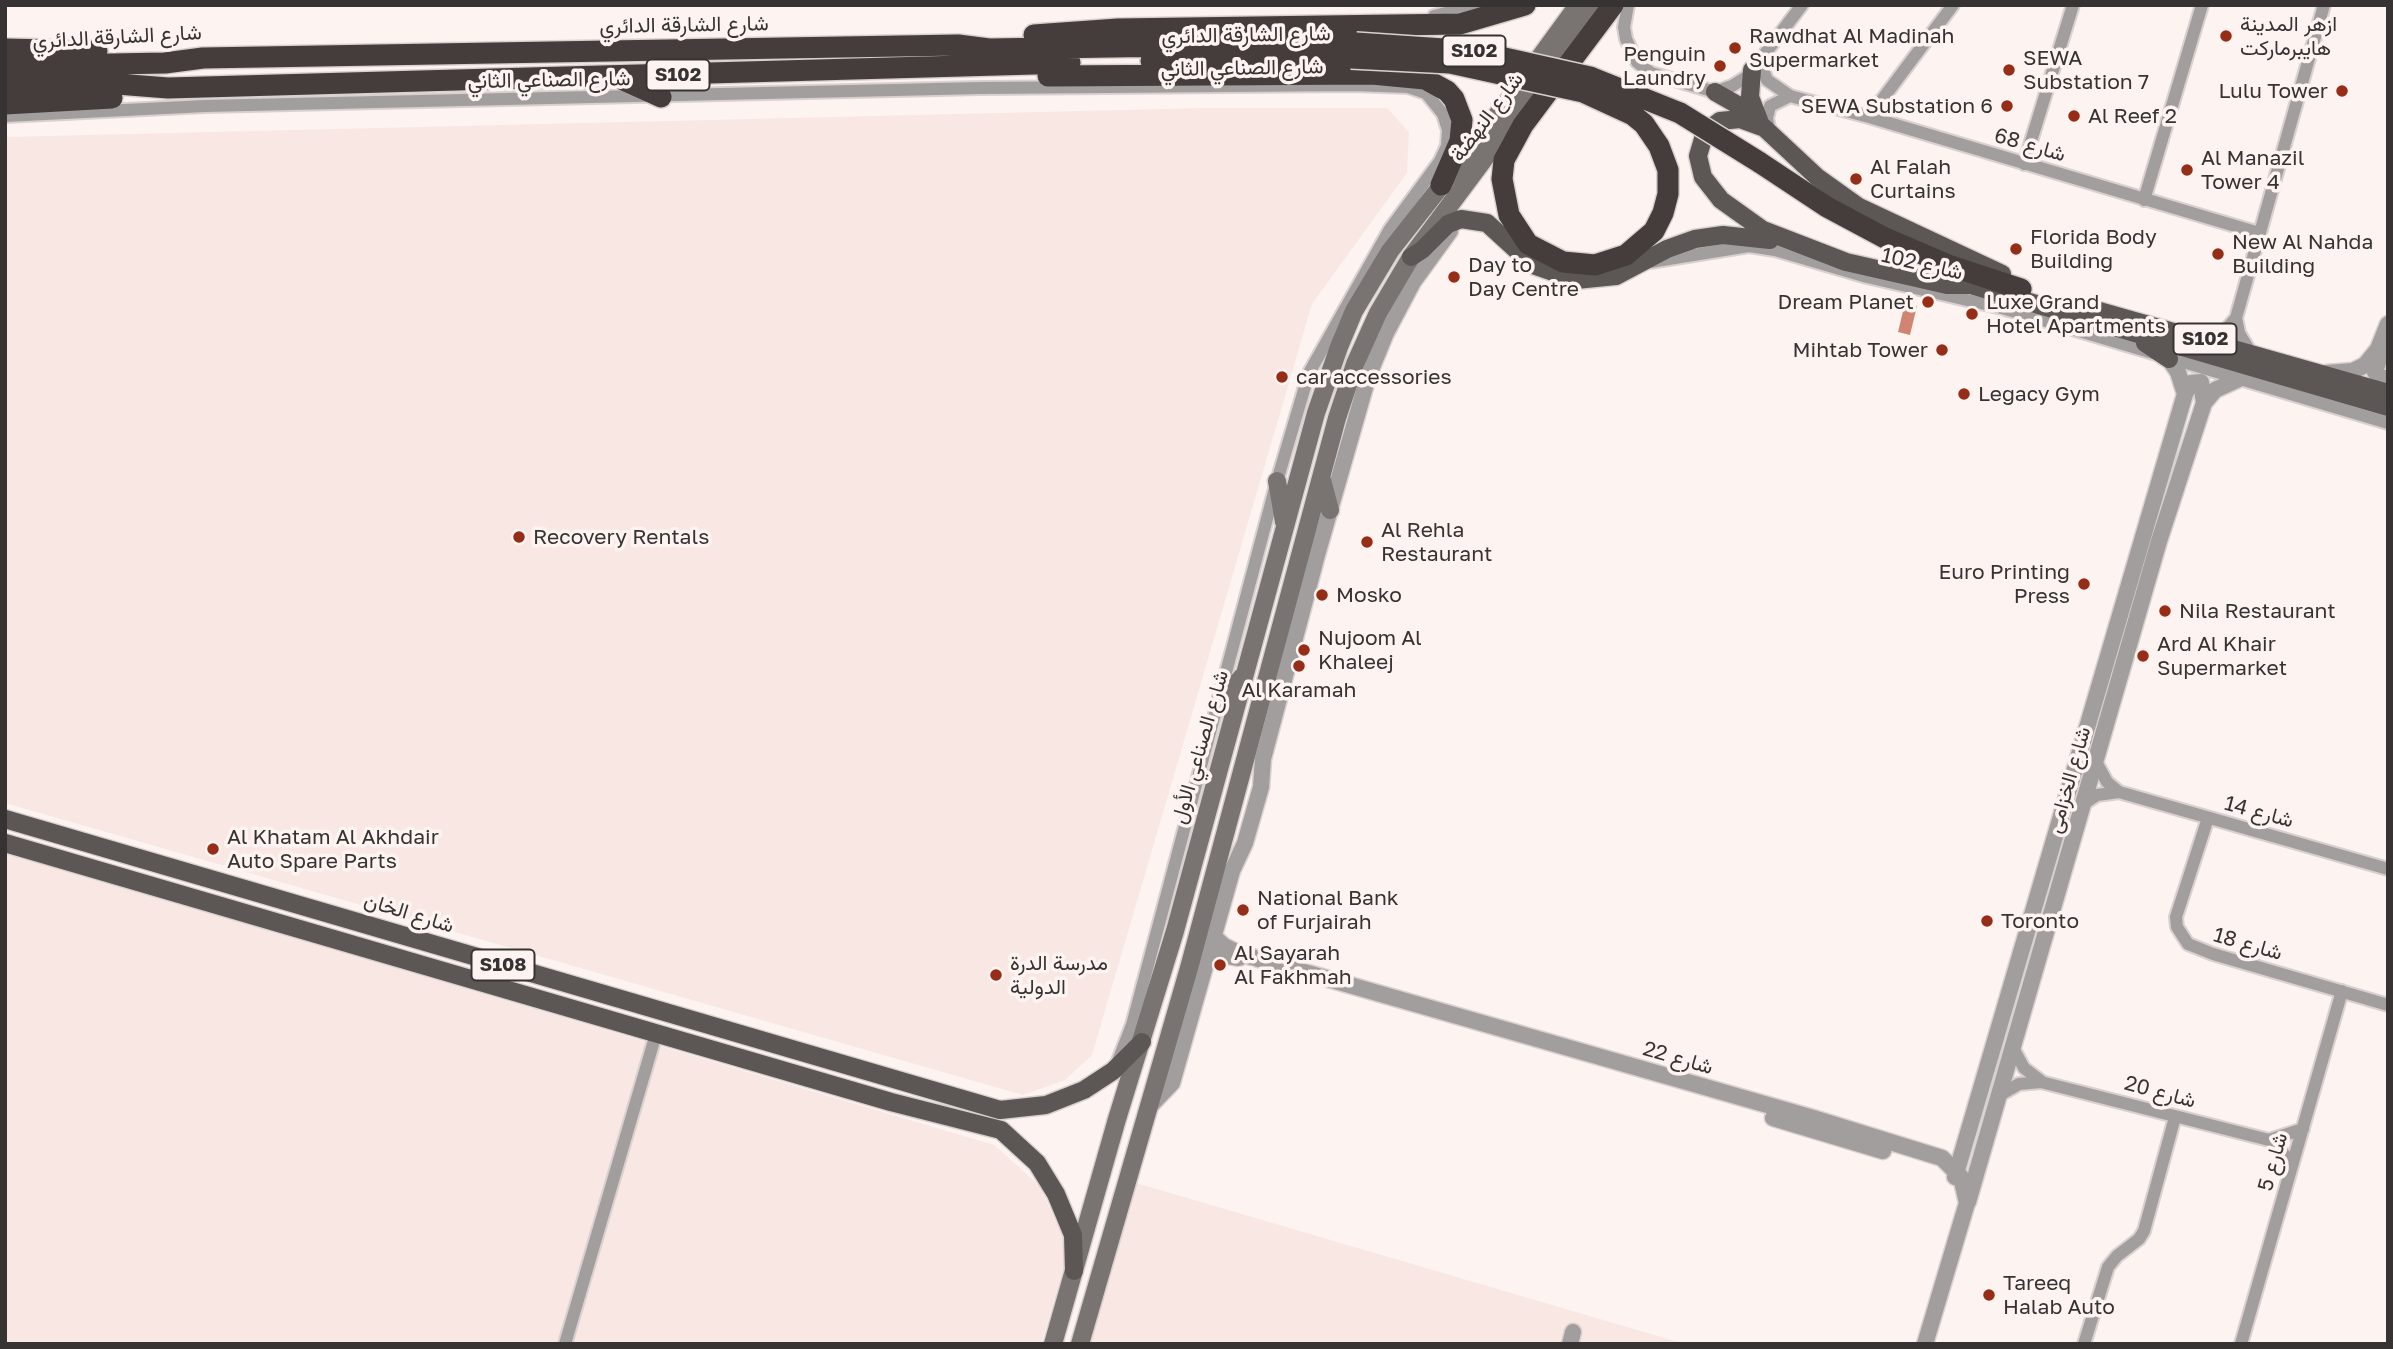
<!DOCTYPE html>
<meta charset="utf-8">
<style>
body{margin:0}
#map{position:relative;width:2393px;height:1349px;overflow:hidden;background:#fdf4f2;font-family:"Golos Text",sans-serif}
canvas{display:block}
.frame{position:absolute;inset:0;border:7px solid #363332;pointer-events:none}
</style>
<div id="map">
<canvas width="2393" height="1349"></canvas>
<div class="frame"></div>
</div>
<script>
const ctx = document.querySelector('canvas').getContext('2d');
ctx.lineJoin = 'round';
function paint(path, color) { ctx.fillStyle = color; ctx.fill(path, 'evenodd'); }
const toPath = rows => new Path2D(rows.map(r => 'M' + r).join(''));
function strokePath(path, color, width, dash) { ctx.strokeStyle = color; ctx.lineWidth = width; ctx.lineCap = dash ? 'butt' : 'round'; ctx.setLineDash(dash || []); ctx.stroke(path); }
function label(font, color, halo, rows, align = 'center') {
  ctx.font = font + ' "Golos Text",Vazirmatn,sans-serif'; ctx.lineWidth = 7; ctx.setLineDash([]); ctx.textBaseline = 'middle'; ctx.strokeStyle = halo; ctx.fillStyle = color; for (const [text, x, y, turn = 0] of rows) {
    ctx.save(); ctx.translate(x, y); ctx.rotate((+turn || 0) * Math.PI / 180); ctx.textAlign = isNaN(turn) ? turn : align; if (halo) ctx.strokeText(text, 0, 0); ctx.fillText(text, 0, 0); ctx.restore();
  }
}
paint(toPath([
 [1205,108,1387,108,1409,132,1407,173,1312,304,1092,1055,1065,1080,1023,1095,5,803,5,137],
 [5,852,994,1145,1039,1185,1065,1241,1064,1267,1041,1344,5,1344],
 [1126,1180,1685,1344,1079,1344]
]), '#f8e7e3');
paint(toPath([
 [1905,303,1917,306,1910,335,1898,332]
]), '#d18472');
const minor = toPath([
 [1628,5,1624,27,1626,39,1637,62,1651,73,1715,92,1732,86,1748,76,1802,5],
 [1434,16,1477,5],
 [1765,55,1764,72,1767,80,1790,96,1869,117,2259,233],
 [5,116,205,106,980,88,1354,85,1408,87,1426,93,1443,114,1448,130,1447,146,1440,161,1390,229,1309,373,1277,481,1132,1025,1118,1061],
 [1869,117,1953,5],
 [1770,134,1767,118,1770,106,1790,96],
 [2024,164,2073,5],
 [2144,200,2202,5],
 [1650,262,1749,246,1775,250,1867,277,2002,308,2388,423],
 [2236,318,2239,333,2251,353],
 [2206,340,2224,332,2236,318,2324,5],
 [2096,762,2107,782,2119,792],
 [2085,803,2097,795,2119,792,2388,869],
 [2208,818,2176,917,2177,927,2188,944,2213,954,2388,1005],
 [2012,1046,2024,1068,2041,1081],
 [1998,1096,2019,1084,2041,1082,2269,1140,2293,1163],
 [2269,1140,2303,1129],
 [565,1344,656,1034],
 [2084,1344,2108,1267,2117,1256,2139,1239,2144,1231,2175,1117],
 [2241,1344,2342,991]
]);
const tertiary = toPath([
 [2381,353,2375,372,2380,378,2388,378],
 [2326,373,2353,371,2365,365,2378,349,2388,324],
 [2185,394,2191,383,2201,382,2204,403],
 [1213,936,1224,946,1238,953,1813,1118,1942,1158,1961,1177,1967,1203,1925,1344],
 [1207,959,1222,955,1239,958],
 [1149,1107,1172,1083,1232,871,1245,843,1261,787,1263,759,1317,555,1368,377,1386,333,1413,282,1450,231],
 [1773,1118,1883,1151],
 [1955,1177,2185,394,2178,372,2169,359],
 [1968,1202,2159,541,2204,403,2215,390,2239,379],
 [1570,1344,1573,1332]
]);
const secondary = toPath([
 [1322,480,1330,510],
 [1277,481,1284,522],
 [1219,703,1242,677],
 [1053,1344,1117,1119,1175,931,1316,413,1339,347,1354,311,1390,251,1508,101,1578,5],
 [1080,1344,1189,968,1337,418,1355,364,1378,313,1411,257,1599,5]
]);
const primary = toPath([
 [1752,70,1750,97,1759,120],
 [1715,92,1743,108,1817,177,1859,207,2002,274],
 [1762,127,1740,119,1720,121,1705,132,1698,156,1703,177,1721,200,1763,230,1846,262,1947,285,1971,285,2388,407],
 [1411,257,1422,250,1448,224,1461,219,1487,223,1533,265,1576,280,1616,276,1667,249,1695,239,1723,235,1770,240],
 [2085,307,2388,393],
 [2145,343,2169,359],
 [5,819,1000,1110,1046,1105,1084,1090,1113,1071,1142,1042],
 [5,843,891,1102,1001,1130,1037,1163,1056,1194,1073,1235,1074,1271]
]);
const motorway = toPath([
 [1034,35,1118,29,1460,24,1525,5],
 [5,49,97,51],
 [1151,61,1351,58],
 [5,66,165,63,203,58,958,45,989,49,1356,43],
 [1048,76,1372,74,1425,79,1447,91,1454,99,1462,120,1460,141,1441,185],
 [1590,77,1680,113],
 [621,79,661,97],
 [5,87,117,84,168,88,1070,63],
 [1583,92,1633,115,1644,124,1659,146,1668,170,1668,194,1663,213,1654,231,1626,255,1595,265,1563,262,1528,244,1509,215,1502,179,1504,160,1523,125,1613,5],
 [5,104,112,98],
 [1759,162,1827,207,1885,238,1948,265,2021,289]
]);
strokePath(minor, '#d9d1cf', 16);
strokePath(tertiary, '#d9d1cf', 19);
strokePath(secondary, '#d9d1cf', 21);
strokePath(primary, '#d9d1cf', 21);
strokePath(motorway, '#d9d1cf', 24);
strokePath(minor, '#a19e9d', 12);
strokePath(tertiary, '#a19e9d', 16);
strokePath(secondary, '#797472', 18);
strokePath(primary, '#5c5655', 18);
strokePath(motorway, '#443d3c', 21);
const motorwayBridge = toPath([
 [1356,43,1473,51,1590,77],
 [1351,58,1450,63,1583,92],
 [1680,113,1759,162]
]);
strokePath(motorwayBridge, '#d9d1cf', 24, []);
strokePath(motorwayBridge, '#443d3c', 21);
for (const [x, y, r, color] of [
 [2226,36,7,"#962d17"],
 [1735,48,7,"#962d17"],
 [1720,66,7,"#962d17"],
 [2009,70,7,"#962d17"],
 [2342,91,7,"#962d17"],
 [2007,106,7,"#962d17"],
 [2074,116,7,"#962d17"],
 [2187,170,7,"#962d17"],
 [1856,179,7,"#962d17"],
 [2016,249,7,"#962d17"],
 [2218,254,7,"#962d17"],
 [1454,277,7,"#962d17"],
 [1928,302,7,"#962d17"],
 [1972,314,7,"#962d17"],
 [1942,350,7,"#962d17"],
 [1282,377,7,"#962d17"],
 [1964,394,7,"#962d17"],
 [519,537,7,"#962d17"],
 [1367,542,7,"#962d17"],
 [2084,584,7,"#962d17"],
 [1322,595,7,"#962d17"],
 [2165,611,7,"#962d17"],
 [1304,650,7,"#962d17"],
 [2143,656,7,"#962d17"],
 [1299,666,7,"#962d17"],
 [213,849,7,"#962d17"],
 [1243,910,7,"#962d17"],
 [1987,921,7,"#962d17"],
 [1220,965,7,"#962d17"],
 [996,975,7,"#962d17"],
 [1989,1295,7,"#962d17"]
]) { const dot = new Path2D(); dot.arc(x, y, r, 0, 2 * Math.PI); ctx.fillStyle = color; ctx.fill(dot); strokePath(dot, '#fdf4f2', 2.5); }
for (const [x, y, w] of [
 [1474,51,63],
 [678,75,63],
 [2205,339,63],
 [503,965,63]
]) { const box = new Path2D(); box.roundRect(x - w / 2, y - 15.5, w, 31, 5); ctx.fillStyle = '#fdf4f2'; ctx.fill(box); strokePath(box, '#363332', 2); }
label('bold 19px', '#363332', null, [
 ["S102",1474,51],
 ["S102",678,75],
 ["S102",2205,339],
 ["S108",503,965]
]);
label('21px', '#363332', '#fdf4f2', [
 ["ازهر المدينة",2240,24],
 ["هايبرماركت",2240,48],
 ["Rawdhat Al Madinah",1749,36],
 ["Supermarket",1749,60],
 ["Penguin",1706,54,"right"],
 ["Laundry",1706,78,"right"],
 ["SEWA",2023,58],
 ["Substation 7",2023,82],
 ["Lulu Tower",2328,91,"right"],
 ["SEWA Substation 6",1993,106,"right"],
 ["Al Reef 2",2088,116],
 ["Al Manazil",2201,158],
 ["Tower 4",2201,182],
 ["Al Falah",1870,167],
 ["Curtains",1870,191],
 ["Florida Body",2030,237],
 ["Building",2030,261],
 ["New Al Nahda",2232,242],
 ["Building",2232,266],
 ["Day to",1468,265],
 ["Day Centre",1468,289],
 ["Dream Planet",1914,302,"right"],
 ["Luxe Grand",1986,302],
 ["Hotel Apartments",1986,326],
 ["Mihtab Tower",1928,350,"right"],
 ["car accessories",1296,377],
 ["Legacy Gym",1978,394],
 ["Al Rehla",1381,530],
 ["Restaurant",1381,554],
 ["Recovery Rentals",533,537],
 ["Euro Printing",2070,572,"right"],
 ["Press",2070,596,"right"],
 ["Mosko",1336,595],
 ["Nila Restaurant",2179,611],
 ["Nujoom Al",1318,638],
 ["Khaleej",1318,662],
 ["Ard Al Khair",2157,644],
 ["Supermarket",2157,668],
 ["Al Karamah",1299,690,"center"],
 ["Al Khatam Al Akhdair",227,837],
 ["Auto Spare Parts",227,861],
 ["National Bank",1257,898],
 ["of Furjairah",1257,922],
 ["Toronto",2001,921],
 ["Al Sayarah",1234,953],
 ["Al Fakhmah",1234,977],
 ["مدرسة الدرة",1010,963],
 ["الدولية",1010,987],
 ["Tareeq",2003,1283],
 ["Halab Auto",2003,1307]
], 'left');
label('21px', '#363332', '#fdf4f2', [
 ["شارع الشارقة الدائري",684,25,-1],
 ["شارع الشارقة الدائري",1246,35,-1],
 ["شارع الشارقة الدائري",117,37,-3],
 ["شارع الصناعي الثاني",1242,68,-1],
 ["شارع الصناعي الثاني",549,80,-1],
 ["شارع النهضة",1487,117,-53],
 ["شارع 68",2030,145,16],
 ["شارع 102",1922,264,13],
 ["شارع الصناعي الأول",1200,747,-74],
 ["شارع الخزامى",2069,780,-74],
 ["شارع 14",2259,812,15],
 ["شارع الخان",409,913,17],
 ["شارع 18",2248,944,16],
 ["شارع 22",1678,1058,16],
 ["شارع 20",2160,1092,15],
 ["شارع 5",2273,1162,-74]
]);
</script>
